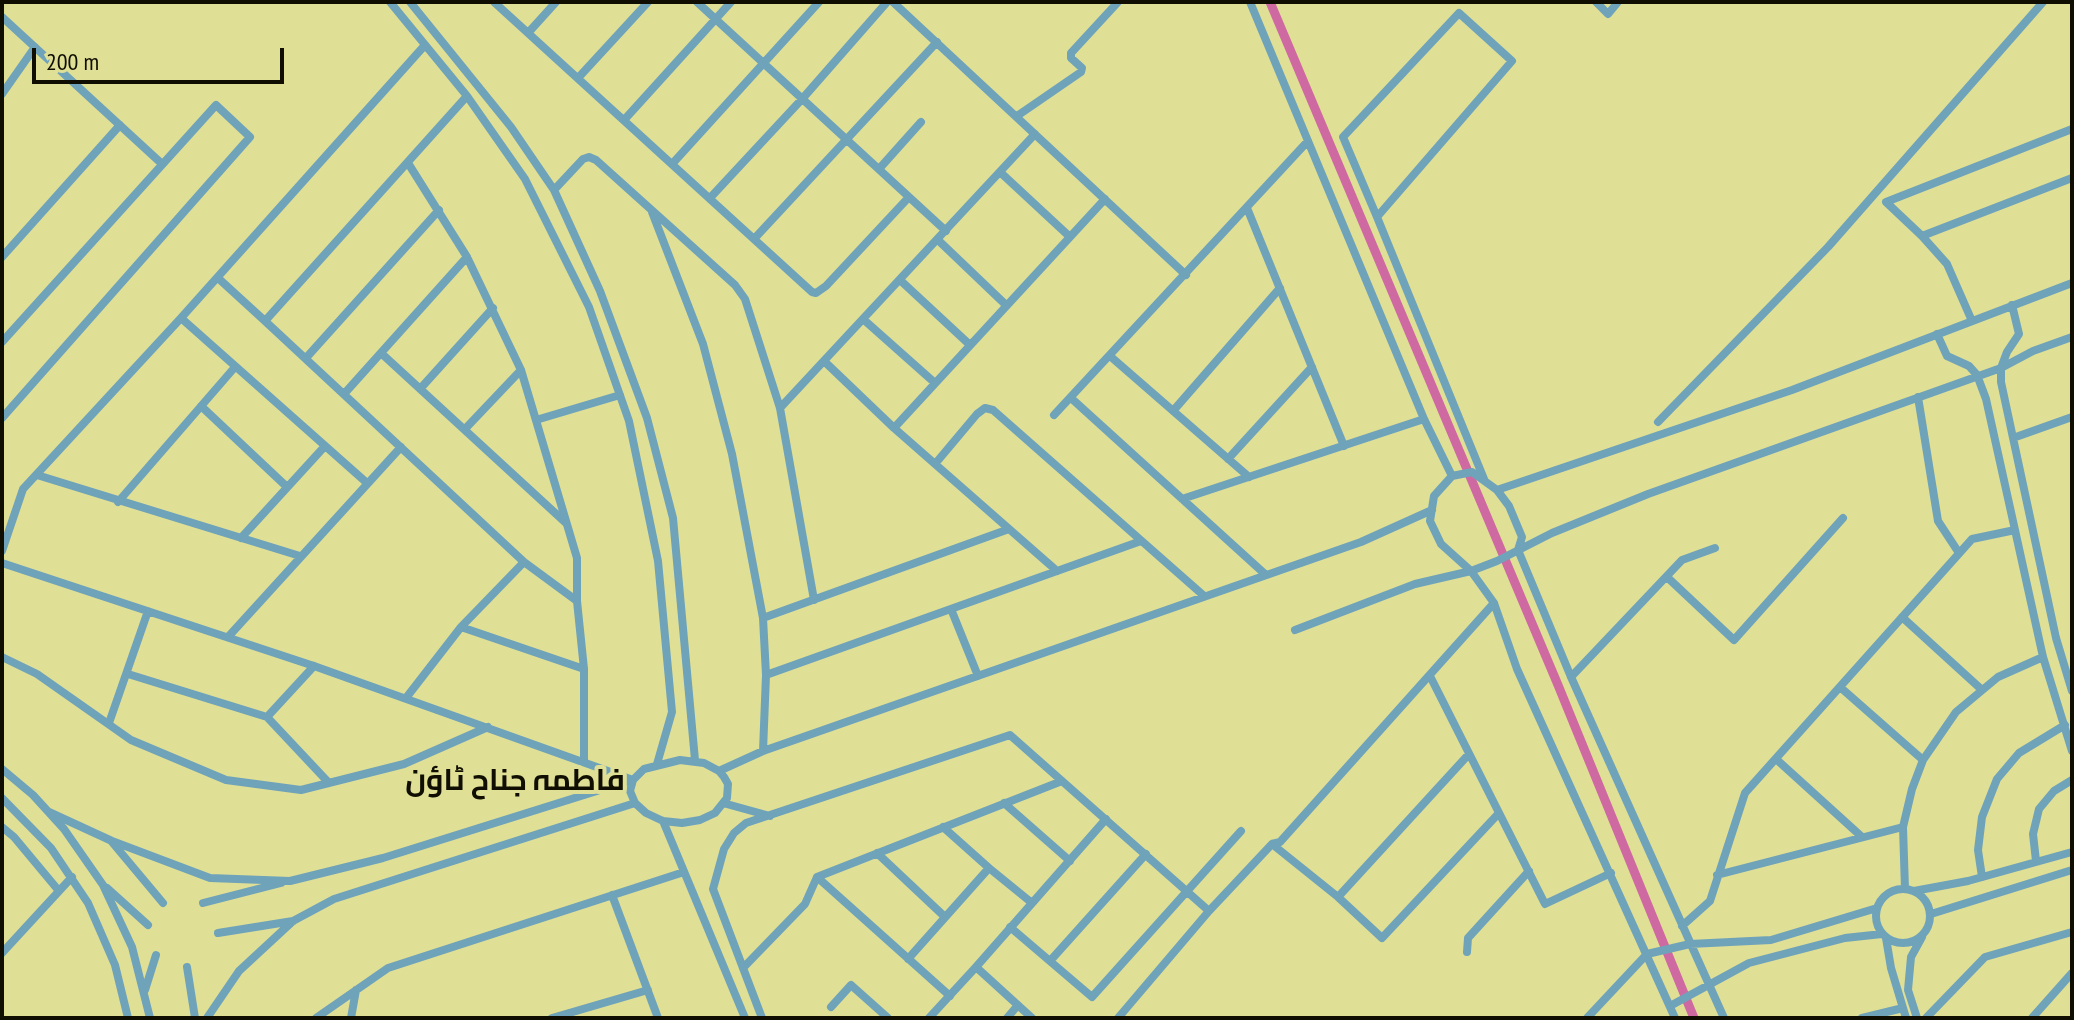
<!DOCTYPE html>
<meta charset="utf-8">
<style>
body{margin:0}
#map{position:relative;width:2074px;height:1020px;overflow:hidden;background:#e0df96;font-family:"PT Sans Narrow",sans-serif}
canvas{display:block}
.frame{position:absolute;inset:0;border:4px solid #0f0e00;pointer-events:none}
.scale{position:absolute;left:32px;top:48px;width:252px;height:36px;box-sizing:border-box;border:4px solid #0f0e00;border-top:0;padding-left:10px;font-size:24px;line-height:28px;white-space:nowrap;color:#0f0e00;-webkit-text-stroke:6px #e0df96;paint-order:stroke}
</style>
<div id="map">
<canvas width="2074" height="1020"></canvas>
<div class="frame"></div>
<div class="scale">200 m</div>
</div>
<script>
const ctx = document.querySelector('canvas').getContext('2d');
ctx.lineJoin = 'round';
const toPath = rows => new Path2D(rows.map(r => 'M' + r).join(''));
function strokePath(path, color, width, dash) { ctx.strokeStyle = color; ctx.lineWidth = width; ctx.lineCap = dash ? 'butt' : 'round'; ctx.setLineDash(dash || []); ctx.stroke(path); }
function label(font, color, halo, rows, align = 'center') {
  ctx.font = font + ' "PT Sans Narrow",Cairo,sans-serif'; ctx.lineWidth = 8; ctx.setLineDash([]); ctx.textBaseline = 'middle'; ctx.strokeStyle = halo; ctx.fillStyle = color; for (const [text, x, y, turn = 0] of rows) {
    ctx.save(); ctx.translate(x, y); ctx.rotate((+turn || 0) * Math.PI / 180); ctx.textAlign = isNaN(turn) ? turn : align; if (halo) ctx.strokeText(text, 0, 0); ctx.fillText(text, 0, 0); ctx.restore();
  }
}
strokePath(toPath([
 [1270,2,1558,685,1694,1018]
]), '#cf69a1', 9);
strokePath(toPath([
 [390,2,467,96,525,179,589,307,629,421,658,561,672,712,657,764],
 [410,2,511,127,554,190,600,291,647,418,673,518,695,760],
 [494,2,812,292,816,293,826,286,909,197],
 [697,2,946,231],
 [893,2,1186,275],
 [1250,2,1424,419,1452,476],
 [1596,2,1608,14,1618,2],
 [2,17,161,163],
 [528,33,556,2],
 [579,77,648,2],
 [2,94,35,47],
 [467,96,265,321,524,562,577,601,584,669,584,760],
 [1017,116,1081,72,1082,68,1071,58,1071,53,1118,2],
 [625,119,731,2],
 [2072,129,1886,202,1922,236,2072,178],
 [408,163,467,257,521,370,577,558,577,601],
 [673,163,819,2],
 [879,169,921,122],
 [1000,172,1070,237],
 [554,190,583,159,589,157,596,160,735,285,745,299,780,408,814,600],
 [710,198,803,98,887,2],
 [1247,208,1344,446],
 [652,212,703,344,732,454,763,618,766,675,763,751],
 [1377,217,1343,137,1459,13,1512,61,1377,217,1484,479],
 [1922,236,1947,264,1972,321],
 [754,239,937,42],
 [938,240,1006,305],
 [2,257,120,125],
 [218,278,265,321],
 [900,280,970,345],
 [2012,305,2019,334,2007,352,2001,368,2001,382,2056,638,2072,691],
 [181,318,367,483],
 [863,319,935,383],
 [1937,334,1947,356,1969,366,1977,375,1986,399,2015,530],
 [2,342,216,105,250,137,2,418],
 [381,353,566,523],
 [1110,356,1249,477],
 [306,358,439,210],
 [824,361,894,428,1057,571],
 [420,389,493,308],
 [344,394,467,257],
 [1918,397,1938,521,1959,553],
 [1071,398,1266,575],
 [201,406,287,487],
 [780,408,1035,134],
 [1173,411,1280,288],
 [1054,415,1308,141],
 [536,420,620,395],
 [1658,422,1828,247,2043,2],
 [894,428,1105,199],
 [465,429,521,370],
 [2013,438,2072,417],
 [1228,459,1312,367],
 [935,464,977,414,985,408,993,410,1203,595],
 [37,475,300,556],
 [1497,490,1792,390,2072,283],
 [1182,499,1424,419],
 [118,502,235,367],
 [241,538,325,446],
 [2,551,23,489,181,318,425,45],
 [2,563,314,666,633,780],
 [1667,577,1734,640,1843,518],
 [951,609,978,676],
 [1902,617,1981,689],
 [763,618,1009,529],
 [461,627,584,669],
 [1295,630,1415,584,1471,571,1497,561,1552,533,1648,494,2001,368,2033,351,2072,337],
 [228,637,401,447],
 [2,657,37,674,131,740,226,780,301,790,404,764,488,727],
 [128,674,267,717,329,783],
 [766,675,1141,541],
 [1430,676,1545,904,1611,873],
 [1571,677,1682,560,1715,548],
 [1840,687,1923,760],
 [406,698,461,627,524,562],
 [267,717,314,666],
 [109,723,148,611],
 [1776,759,1862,837],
 [680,760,704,763,719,771,724,777,728,784,727,798,715,813,700,820,682,823,663,821,646,813,635,803,630,791,633,780,644,769,680,760],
 [2,769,33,795,64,829,103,885,132,947,150,1018],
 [719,771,763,751,1361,542,1432,510],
 [2,798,51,848,88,903,115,965,128,1018],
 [723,803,770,816],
 [1004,803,1070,861],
 [49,812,112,841,210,878,290,881,383,858,632,780],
 [663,821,745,1018],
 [2,827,14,837,59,891],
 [943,827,989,868],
 [1903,827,1912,789,1923,760,1956,712,1998,677,2043,657],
 [112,842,163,903],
 [1272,844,1338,897,1382,938,1499,813],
 [877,853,945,917],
 [2036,861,2033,834,2039,809,2054,791,2072,780],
 [1717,875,1903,827,1905,889],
 [817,877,950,996],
 [1982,877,1978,850,1982,817,1997,779,2019,753,2065,725],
 [107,888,148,925],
 '1876 916a27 27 0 1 1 54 0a27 27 0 1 1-54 0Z',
 [1914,891,1968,881,2072,852],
 [612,895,658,1018],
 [1338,897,1469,754],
 [203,903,281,883],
 [1209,911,1272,844,1280,842,1494,603],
 [1931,914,2072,870],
 [1682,926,1710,901,1745,793,1972,539,2015,530,2043,657,2072,751],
 [1010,927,1092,997,1241,831],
 [218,933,293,921],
 [1886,938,1891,968,1906,1018],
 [1467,952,1468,938,1529,871],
 [2,953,72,877],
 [908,959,989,868,1032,903],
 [1050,961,1146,854],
 [187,967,195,1018],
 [976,967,1106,819],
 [743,968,805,904,817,877,1062,781],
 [145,990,156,955],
 [1670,1006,1749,963,1845,938,1882,934],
 [831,1007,851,985,888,1018],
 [207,1018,239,971,293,921,334,899,635,803],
 [316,1018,388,968,684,872],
 [351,1018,356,990],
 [552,1018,648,990],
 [762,1018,713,889,724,849,734,833,746,823,1010,735,1209,911,1118,1018],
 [929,1018,976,967,1032,1018],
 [1007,1018,1018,1005],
 [1587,1018,1647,954,1690,944,1771,940,1877,908],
 [1675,1018,1517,669,1494,603,1471,571,1441,544,1430,521,1434,496,1452,476,1472,472,1497,490,1509,506,1522,537,1518,550,1571,677,1724,1018],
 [1862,1018,1903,1008],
 [1917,1018,1908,990,1911,957,1922,937],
 [1926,1018,1985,957,2072,932],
 [2032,1018,2072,973]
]), '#6fa3ba', 8);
label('bold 30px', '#0f0e00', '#e0df96', [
 ["فاطمہ جناح ٹاؤن",515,781]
]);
</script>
